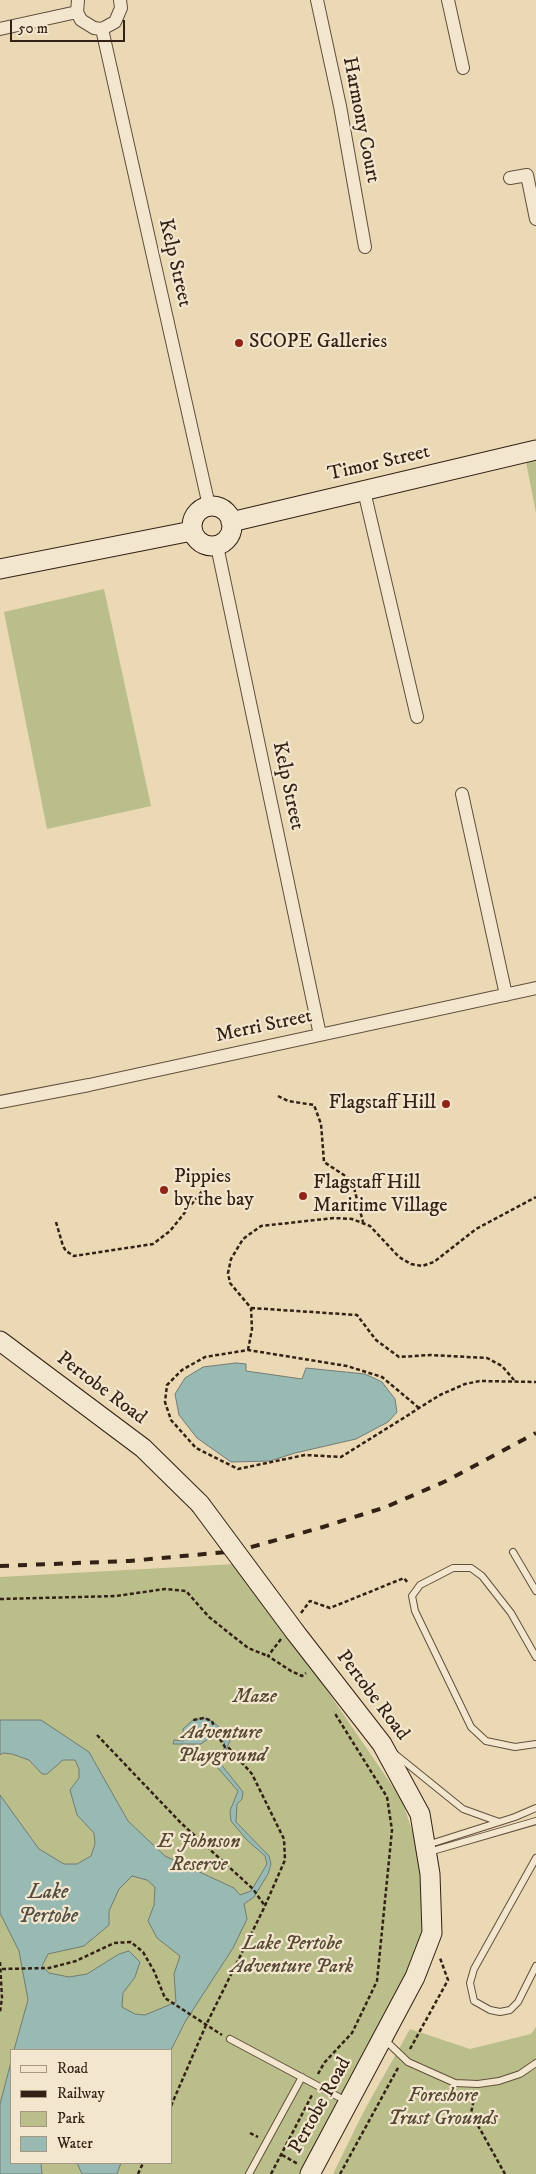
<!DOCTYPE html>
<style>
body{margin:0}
#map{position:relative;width:536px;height:2174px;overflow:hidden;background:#ebd8b4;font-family:"IM FELL DW Pica",serif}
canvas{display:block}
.legend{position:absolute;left:10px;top:2049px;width:162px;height:115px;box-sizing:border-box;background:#f2e6ce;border:1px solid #a69784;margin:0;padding:6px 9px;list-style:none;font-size:15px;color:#342115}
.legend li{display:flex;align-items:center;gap:10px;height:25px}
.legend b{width:25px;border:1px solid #a69784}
.scale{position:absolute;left:10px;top:20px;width:115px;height:22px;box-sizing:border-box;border:2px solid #342115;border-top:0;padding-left:6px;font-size:15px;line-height:18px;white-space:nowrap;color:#342115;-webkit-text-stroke:4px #f2e6ce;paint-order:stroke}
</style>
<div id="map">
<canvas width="536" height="2174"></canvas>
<ul class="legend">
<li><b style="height:6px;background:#f2e6ce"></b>Road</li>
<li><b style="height:6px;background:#342115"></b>Railway</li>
<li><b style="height:14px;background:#babe8b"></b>Park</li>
<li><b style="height:14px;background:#99b9b3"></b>Water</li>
</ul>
<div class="scale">50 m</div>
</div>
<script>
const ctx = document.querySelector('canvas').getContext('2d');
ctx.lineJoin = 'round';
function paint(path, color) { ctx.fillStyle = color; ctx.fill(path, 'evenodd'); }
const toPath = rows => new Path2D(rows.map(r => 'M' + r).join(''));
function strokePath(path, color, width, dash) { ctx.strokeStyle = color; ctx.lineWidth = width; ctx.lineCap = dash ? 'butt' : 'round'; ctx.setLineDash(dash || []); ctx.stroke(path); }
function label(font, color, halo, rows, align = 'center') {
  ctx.font = font + ' "IM FELL DW Pica",serif'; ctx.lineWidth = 4.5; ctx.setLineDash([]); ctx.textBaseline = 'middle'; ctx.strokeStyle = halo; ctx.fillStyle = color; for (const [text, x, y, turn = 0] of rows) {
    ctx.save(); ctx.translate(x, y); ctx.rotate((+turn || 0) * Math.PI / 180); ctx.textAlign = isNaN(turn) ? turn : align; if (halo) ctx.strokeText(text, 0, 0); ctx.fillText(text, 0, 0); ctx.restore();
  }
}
paint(toPath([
 [536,450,536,513,524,452],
 [104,589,151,806,47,829,4,612],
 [235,1564,300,1651,402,1800,435,1901,410,2003,315,2174,0,2174,0,1577],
 [11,2050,171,2050,171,2163,11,2163],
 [536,2027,536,2174,333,2174,364,2111,410,2029,470,2049,531,2034]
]), '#babe8b');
const water = toPath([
 [236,1363,246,1364,246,1371,302,1379,306,1368,365,1374,382,1382,395,1399,397,1412,388,1422,356,1439,295,1453,270,1461,231,1462,197,1438,179,1415,175,1394,185,1378,203,1367,236,1363],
 [204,1718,212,1721,226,1733,230,1741,220,1763,243,1792,242,1799,237,1804,236,1822,269,1856,271,1864,268,1874,254,1897,244,1904,247,1919,233,1948,185,2022,171,2050,14,2050,28,2000,19,1951,0,1913,0,1795,39,1849,64,1864,77,1864,91,1856,95,1844,94,1833,77,1815,70,1790,79,1778,79,1769,75,1760,63,1760,47,1774,42,1774,29,1760,12,1754,3,1753,0,1755,0,1720,41,1720,89,1752,128,1821,165,1856,234,1888,240,1895,251,1891,267,1864,265,1856,247,1840,231,1821,230,1811,238,1791,217,1767,216,1761,225,1747,224,1742,216,1733,201,1744,173,1744,174,1740,184,1741,183,1729,193,1720,204,1718],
 [132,1876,147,1880,155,1887,154,1905,148,1921,157,1938,180,1956,174,1974,176,2002,145,2015,135,2014,122,2007,123,1993,135,1977,140,1962,129,1951,119,1954,87,1974,69,1977,49,1973,42,1966,48,1954,84,1946,109,1925,109,1911,119,1889,132,1876],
 [11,2062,11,2163,41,2163,42,2174,0,2174,0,2104,11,2062],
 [77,2163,121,2163,117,2174,82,2174,77,2163]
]);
paint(water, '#99b9b3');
strokePath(water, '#717c74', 1);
const lane = toPath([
 [513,1552,536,1591],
 [536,1657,511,1613,482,1576,471,1568,453,1568,420,1585,412,1596,415,1611,471,1727,486,1741,515,1747,536,1744],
 [395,1754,463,1809,499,1822],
 [427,1845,515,1817,536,1808],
 [429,1852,536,1821],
 [536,1858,474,1969,470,1983,474,2001,490,2010,500,2012,510,2010,518,2002,536,1966],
 [230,2039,348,2102],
 [385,2040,408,2062,455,2083,478,2084,499,2081,520,2074,536,2063],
 [249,2174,302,2077]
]);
const street = toPath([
 [78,0,77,12,81,20,94,28,102,29,115,22,121,8,120,0],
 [317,0,340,106,365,247],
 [448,0,463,68],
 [0,29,77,12],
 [102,29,209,506],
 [510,178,527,175,536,219],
 [364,491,417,717],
 [217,546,320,1035],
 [462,794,506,995],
 [0,1102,89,1085,536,988]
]);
const secondary = toPath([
 '192 526a20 20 0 1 1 40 0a20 20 0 1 1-40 0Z',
 [231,522,536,450],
 [0,569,192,531],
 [0,1341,143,1448,200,1504],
 [295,1632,382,1744,420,1814,430,1874,432,1933,415,1977,310,2174]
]);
strokePath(lane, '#624f3d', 8);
strokePath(street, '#624f3d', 14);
strokePath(secondary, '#342115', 21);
strokePath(toPath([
 [278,1096,288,1101,314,1105,321,1124,324,1162,347,1177,354,1188,363,1222],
 [56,1222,63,1246,66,1251,74,1256,153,1244,170,1231,203,1190],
 [251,1308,357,1315,376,1340,399,1357,430,1355,487,1358,502,1366,514,1380],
 [248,1350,252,1329,251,1308,230,1283,228,1273,231,1259,243,1239,261,1226,334,1218,352,1219,370,1226,399,1257,411,1264,422,1266,434,1262,476,1229,536,1197],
 [419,1408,382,1377,347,1366,248,1350,205,1357,182,1370,167,1385,165,1402,171,1420,196,1448,238,1469,305,1455,341,1457,410,1414,419,1408,440,1395,465,1384,480,1381,536,1382],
 [0,1599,116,1596,165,1589,186,1591,209,1617,248,1648,268,1656],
 [301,1613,310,1601,330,1608,404,1578,408,1583],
 [281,1639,268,1656,291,1671,302,1676,306,1673],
 [97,1735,181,1823,253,1889,265,1906],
 [0,1962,2,1998,0,2012],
 [2,1969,49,1968,76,1961,114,1943,131,1942,143,1952,154,1971,165,1998,222,2035],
 [410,2049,448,1980,440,1958],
 [318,2074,324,2063,352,2033,377,1981,392,1830,387,1797,334,1712],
 [475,2095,471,2113,505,2174],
 [171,2106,206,2025,264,1908,285,1860,284,1839,252,1774,228,1747,225,1747,216,1733,212,1721,204,1718,193,1720],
 [250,2133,258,2137],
 [282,2155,298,2164],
 [138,2174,143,2163],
 [271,2174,312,2095],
 [340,2174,399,2066]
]), '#342115', 2.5, [4, 2.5]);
strokePath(lane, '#f2e6ce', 6);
strokePath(street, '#f2e6ce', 12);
strokePath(secondary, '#f2e6ce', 19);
strokePath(toPath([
 [0,1566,129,1561,237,1551,323,1527,386,1507,446,1481,536,1433]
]), '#342115', 4, [9, 9]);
const secondaryBridge = toPath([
 [200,1504,295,1632]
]);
strokePath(secondaryBridge, '#342115', 21, []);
strokePath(secondaryBridge, '#f2e6ce', 19);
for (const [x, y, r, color] of [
 [239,343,5,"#8f2418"],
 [446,1104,5,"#8f2418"],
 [164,1190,5,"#8f2418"],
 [303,1196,5,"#8f2418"]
]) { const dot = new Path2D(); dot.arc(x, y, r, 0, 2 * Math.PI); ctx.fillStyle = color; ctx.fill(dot); strokePath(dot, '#f2e6ce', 2); }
label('20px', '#342115', '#f2e6ce', [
 ["Harmony Court",360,120,79],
 ["Kelp Street",174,263,77],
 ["Timor Street",379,464,-13],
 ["Kelp Street",287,786,78],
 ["Merri Street",264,1027,-12],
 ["Pertobe Road",101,1389,37],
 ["Pertobe Road",372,1696,53],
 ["Pertobe Road",321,2106,-61]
]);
label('20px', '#342115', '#f2e6ce', [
 ["SCOPE Galleries",249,343],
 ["Flagstaff Hill",436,1104,"right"],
 ["Pippies",174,1178],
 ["by the bay",174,1201],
 ["Flagstaff Hill",313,1184],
 ["Maritime Village",313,1207]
], 'left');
label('italic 20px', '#564832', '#f2e6ce', [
 ["Maze",255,1698],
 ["Adventure",222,1734],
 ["Playground",222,1757],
 ["E Johnson",199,1843],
 ["Reserve",199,1866],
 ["Lake Pertobe",292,1945],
 ["Adventure Park",292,1968],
 ["Foreshore",443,2097],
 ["Trust Grounds",443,2120]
]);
label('italic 21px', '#524f44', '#f2e6ce', [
 ["Lake",48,1894],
 ["Pertobe",48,1918]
]);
</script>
